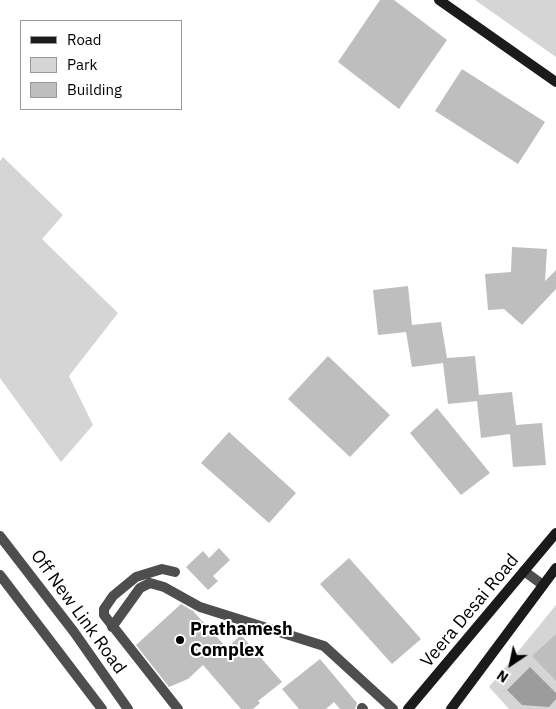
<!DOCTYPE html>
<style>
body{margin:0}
#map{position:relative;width:556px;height:709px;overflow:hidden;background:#fff;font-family:"IBM Plex Sans",sans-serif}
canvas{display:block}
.legend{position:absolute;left:20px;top:20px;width:162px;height:90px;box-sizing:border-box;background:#fff;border:1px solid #999;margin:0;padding:6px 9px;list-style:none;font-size:15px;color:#000}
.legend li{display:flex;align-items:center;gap:10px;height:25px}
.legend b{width:25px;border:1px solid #999}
.north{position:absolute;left:486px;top:639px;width:50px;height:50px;-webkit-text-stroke:4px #fff;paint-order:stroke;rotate:214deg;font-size:14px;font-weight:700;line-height:20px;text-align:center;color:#000}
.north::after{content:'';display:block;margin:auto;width:18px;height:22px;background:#000;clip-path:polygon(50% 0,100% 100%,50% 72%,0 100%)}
</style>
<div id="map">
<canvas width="556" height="709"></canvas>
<ul class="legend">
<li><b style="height:6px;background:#1b1b1b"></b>Road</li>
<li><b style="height:14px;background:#d5d5d5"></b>Park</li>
<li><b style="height:14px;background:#bebebe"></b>Building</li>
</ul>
<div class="north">N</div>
</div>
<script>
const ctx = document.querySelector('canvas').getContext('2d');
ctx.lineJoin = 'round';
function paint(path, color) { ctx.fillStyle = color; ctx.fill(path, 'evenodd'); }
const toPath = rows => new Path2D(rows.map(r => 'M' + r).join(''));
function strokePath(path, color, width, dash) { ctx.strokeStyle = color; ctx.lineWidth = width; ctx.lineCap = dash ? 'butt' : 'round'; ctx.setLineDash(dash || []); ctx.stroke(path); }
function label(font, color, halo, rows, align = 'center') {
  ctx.font = font + ' "IBM Plex Sans",sans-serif'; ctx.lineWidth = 4; ctx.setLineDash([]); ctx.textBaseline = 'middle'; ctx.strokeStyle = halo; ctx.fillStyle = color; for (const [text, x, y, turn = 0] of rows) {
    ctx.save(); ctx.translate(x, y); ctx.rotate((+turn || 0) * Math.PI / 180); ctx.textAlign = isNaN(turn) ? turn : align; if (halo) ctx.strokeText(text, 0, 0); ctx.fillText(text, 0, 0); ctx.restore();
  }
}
paint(toPath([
 [475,0,556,0,556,57],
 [3,157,63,215,42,239,118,313,69,376,93,425,61,462,0,378,0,161],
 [556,605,556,709,509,709,489,687]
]), '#d5d5d5');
paint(toPath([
 [530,667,556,693,556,699,549,707,522,705,507,690]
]), '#9c9c9c');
paint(toPath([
 [380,0,394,0,447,40,399,109,338,62],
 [462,69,545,122,518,164,435,111],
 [512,247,547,249,545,281,556,270,556,289,522,325,504,309,488,310,485,274,511,272],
 [408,286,412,325,441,322,447,358,475,356,479,395,512,392,516,425,542,423,546,465,513,467,510,434,481,438,477,401,448,404,443,363,412,367,406,332,378,335,373,290],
 [328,356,390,415,350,457,288,399],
 [437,408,490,473,461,495,410,433],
 [229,432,296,493,269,523,201,463],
 [219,548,230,560,213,576,218,581,208,590,186,567,203,551,209,558],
 [349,558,421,639,392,664,320,584],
 [181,604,193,611,227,648,241,635,282,682,258,701,260,703,253,709,241,709,203,665,188,679,169,687,136,645],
 [556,634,556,681,532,656],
 [320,659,357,703,355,709,340,709,334,702,326,709,299,709,282,689]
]), '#bebebe');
strokePath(toPath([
 [0,536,74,632,128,709],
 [524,571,543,585],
 [175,572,162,569,136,577,113,596,104,609,104,615,178,709],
 [0,575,102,709],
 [112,627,140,588,150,583,164,587,200,607,324,646,393,709],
 [362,708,363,709]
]), '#4e4e4e', 10);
strokePath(toPath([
 [439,0,556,82],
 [408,709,556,533],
 [451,709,556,568]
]), '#1b1b1b', 10);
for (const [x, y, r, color] of [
 [180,640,5,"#000"]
]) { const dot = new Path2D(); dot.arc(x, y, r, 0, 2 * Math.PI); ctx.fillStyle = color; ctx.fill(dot); strokePath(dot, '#fff', 2); }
label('18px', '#000', '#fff', [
 ["Veera Desai Road",470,611,-50],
 ["Off New Link Road",78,612,54]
]);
label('bold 18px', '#000', '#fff', [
 ["Prathamesh",190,630],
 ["Complex",190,651]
], 'left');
</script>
